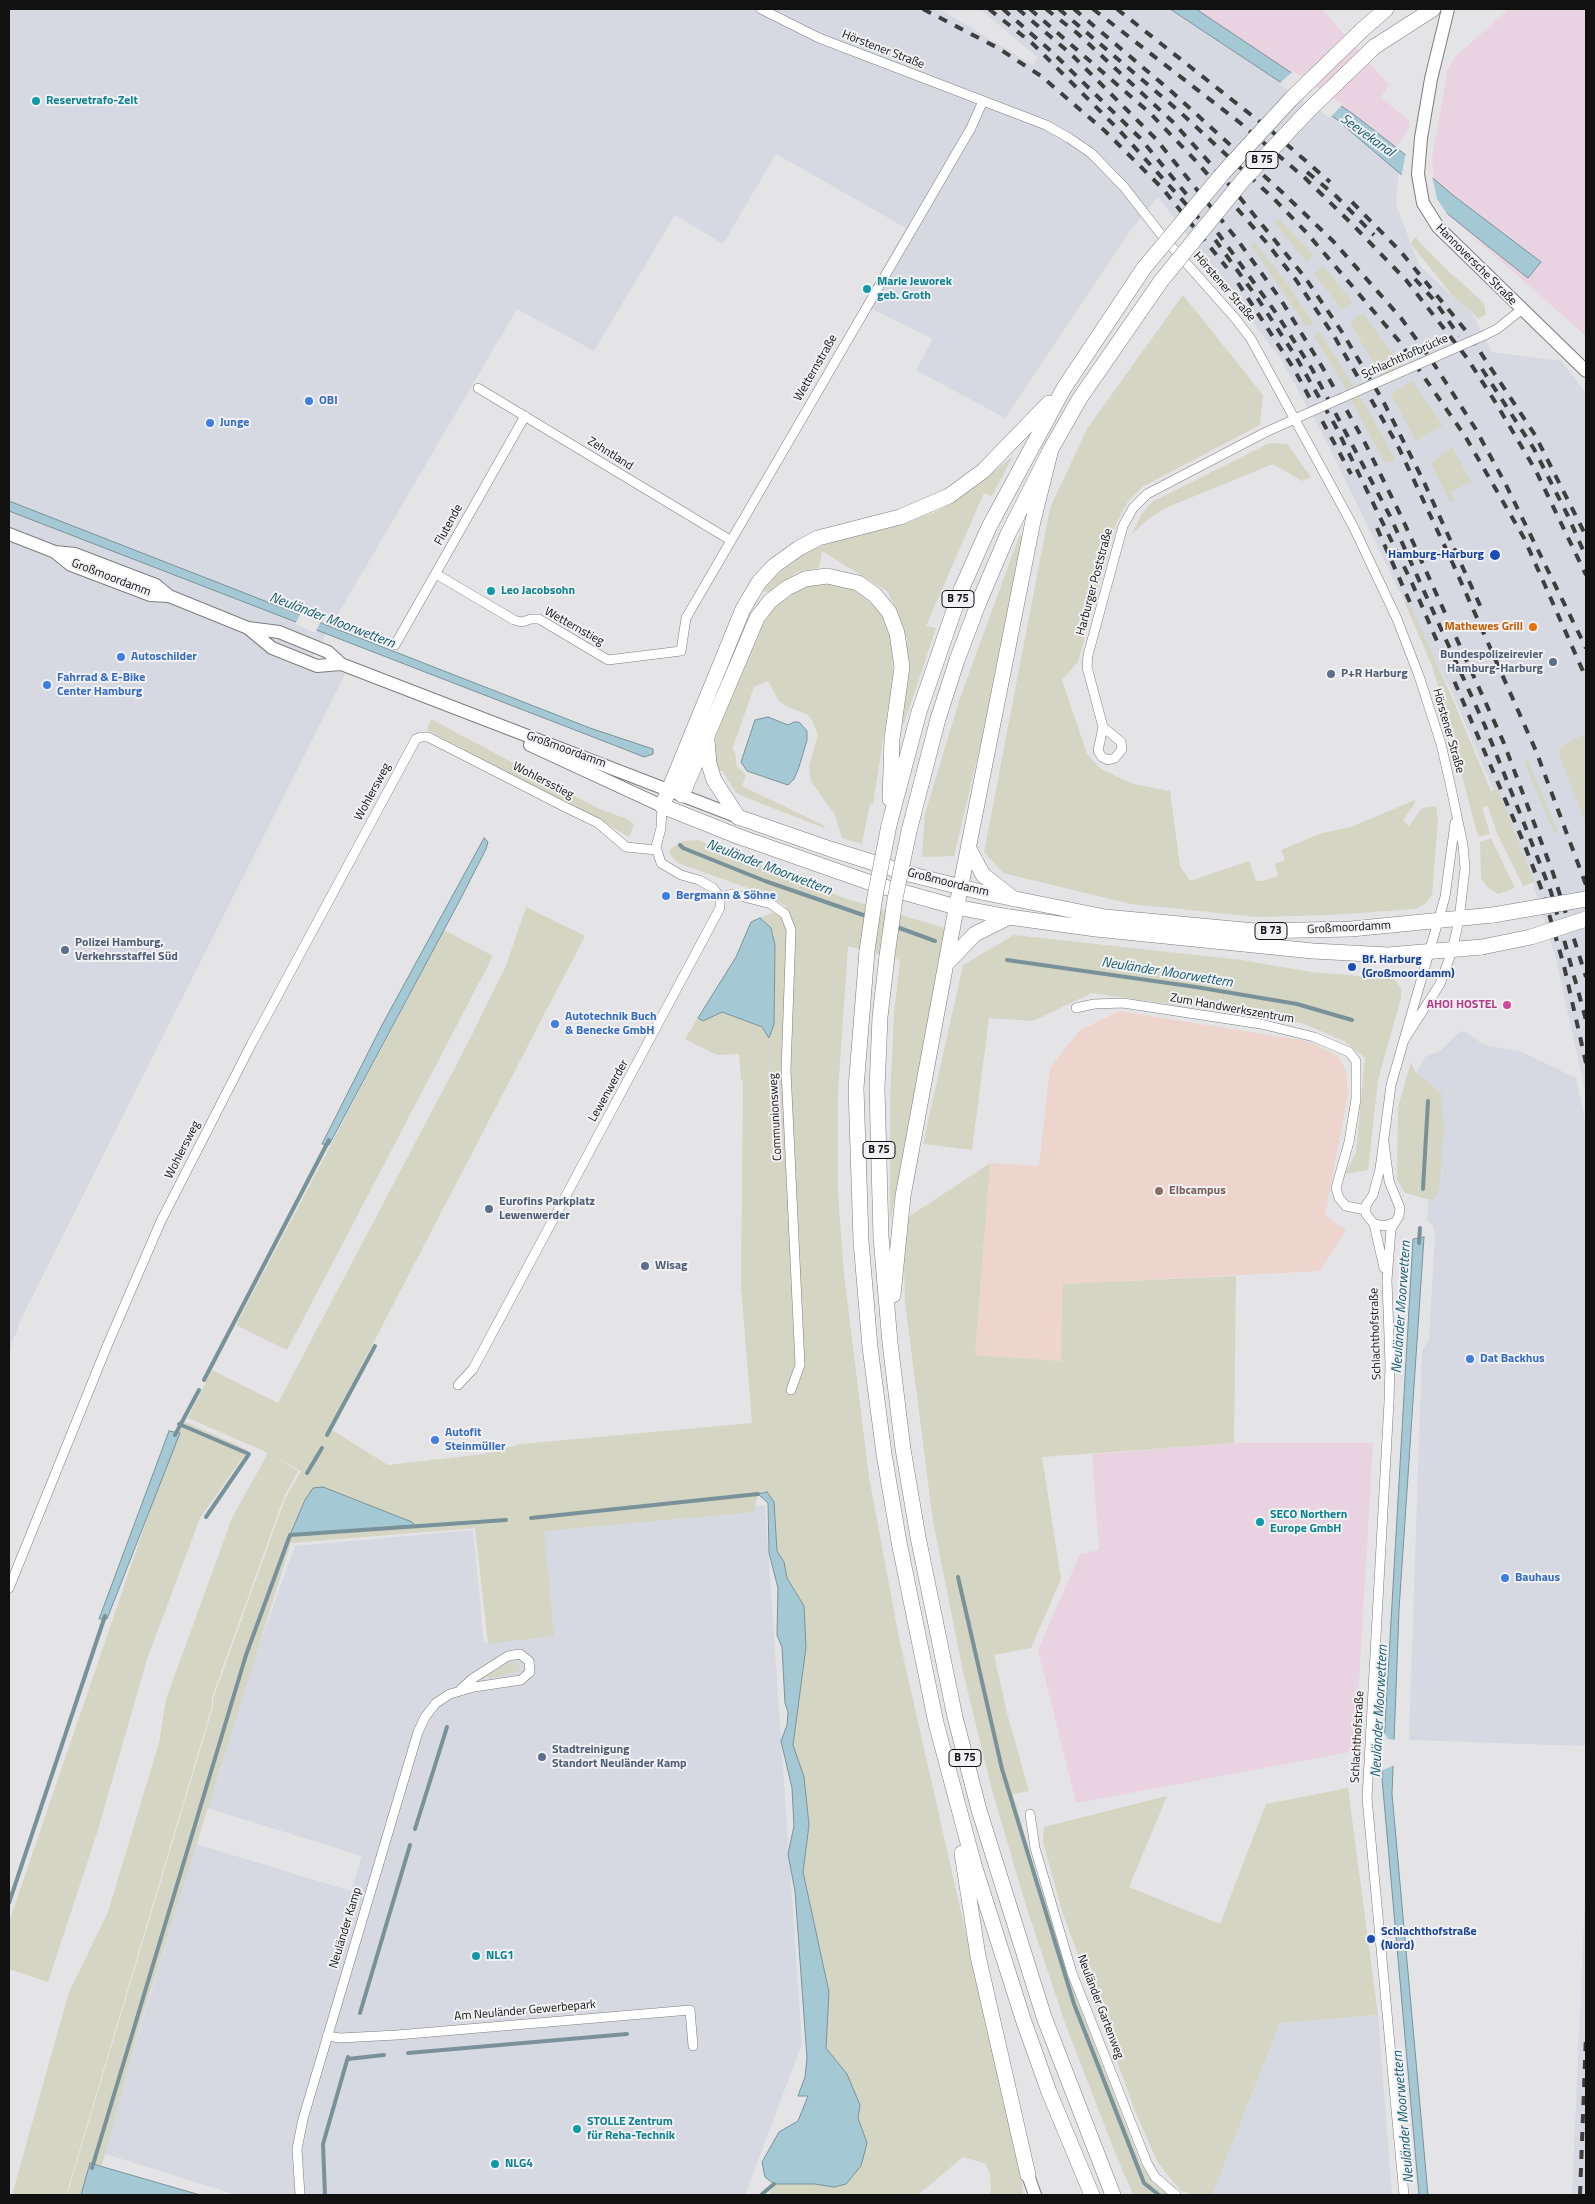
<!DOCTYPE html>
<meta charset="utf-8">
<style>
body{margin:0}
#map{position:relative;width:1595px;height:2204px;overflow:hidden;background:#e4e4e6;font-family:"Titillium Web",sans-serif}
canvas{display:block}
.frame{position:absolute;inset:0;border:10px solid #111112;pointer-events:none}
</style>
<div id="map">
<canvas width="1595" height="2204"></canvas>
<div class="frame"></div>
</div>
<script>
const ctx = document.querySelector('canvas').getContext('2d');
ctx.lineJoin = 'round';
function paint(path, color) { ctx.fillStyle = color; ctx.fill(path, 'evenodd'); }
const toPath = rows => new Path2D(rows.map(r => 'M' + r).join(''));
function strokePath(path, color, width, dash) { ctx.strokeStyle = color; ctx.lineWidth = width; ctx.lineCap = dash ? 'butt' : 'round'; ctx.setLineDash(dash || []); ctx.stroke(path); }
function label(font, color, halo, rows, align = 'center') {
  ctx.font = font + ' "Titillium Web",sans-serif'; ctx.lineWidth = 4; ctx.setLineDash([]); ctx.textBaseline = 'middle'; ctx.strokeStyle = halo; ctx.fillStyle = color; for (const [text, x, y, turn = 0] of rows) {
    ctx.save(); ctx.translate(x, y); ctx.rotate((+turn || 0) * Math.PI / 180); ctx.textAlign = isNaN(turn) ? turn : align; if (halo) ctx.strokeText(text, 0, 0); ctx.fillText(text, 0, 0); ctx.restore();
  }
}
paint(toPath([
 [9,9,940,9,1033,65,1038,58,980,9,1170,9,1271,73,1399,168,1396,204,1419,265,1455,299,1471,311,1492,352,1561,361,1586,393,1586,1094,1556,959,1533,884,1451,690,1411,615,1327,443,1281,359,1158,197,1133,227,1005,418,916,370,933,339,862,304,906,228,776,154,723,244,675,215,594,351,517,309,311,660,345,674,20,1321,9,1352],
 [1465,1031,1484,1045,1520,1051,1576,1078,1586,1124,1586,1746,1409,1740,1422,1351,1429,1340,1435,1234,1432,1224,1427,1221,1428,1210,1428,1200,1431,1200,1441,1092,1416,1073,1425,1057,1440,1051,1460,1032],
 [765,1505,802,2044,745,2195,237,2195,102,2153,196,1844,351,1891,362,1856,207,1808,237,1706,295,1546,473,1530,484,1643,550,1636,540,1525],
 [1586,1874,1586,2195,1572,2195,1585,1897],
 [1378,2015,1392,2195,1212,2195,1280,2023]
]), '#d7d9e2');
paint(toPath([
 [1196,9,1322,9,1389,85,1381,97,1409,121,1409,129,1396,147,1353,114],
 [1509,9,1586,9,1586,336,1444,211,1435,191,1432,158,1448,68,1456,56],
 [1234,1443,1373,1443,1355,1751,1076,1803,1038,1650,1080,1554,1099,1550,1092,1454]
]), '#e9d3e0');
paint(toPath([
 [1119,1011,1307,1041,1338,1056,1346,1071,1348,1093,1325,1216,1346,1230,1320,1271,1064,1284,1061,1361,975,1355,990,1163,1039,1166,1050,1068,1079,1031]
]), '#edd4cc');
paint(toPath([
 [1278,218,1314,255,1307,263,1274,222],
 [1415,237,1445,268,1484,303,1486,314,1478,319,1471,311,1455,299,1411,244],
 [1253,241,1285,280,1314,324,1306,326,1251,245],
 [1323,266,1351,300,1352,303,1342,310,1314,274],
 [1183,295,1263,395,1260,425,1142,487,1127,503,1116,524,1078,662,1062,680,1087,754,1101,769,1133,784,1170,791,1180,866,1190,881,1249,861,1256,881,1262,881,1278,876,1275,864,1285,860,1281,850,1322,833,1351,827,1415,800,1415,803,1403,820,1409,826,1422,808,1436,806,1438,821,1432,895,1425,904,1415,909,1330,915,1257,917,1131,904,1003,873,984,852,1050,508,1087,429],
 [1363,314,1402,366,1382,376,1350,323,1358,315],
 [1317,332,1320,332,1328,345,1367,409,1395,459,1394,461,1385,463,1339,377,1314,336],
 [1412,381,1443,425,1416,441,1391,394],
 [1269,443,1287,444,1311,477,1302,481,1273,464,1163,509,1147,520,1132,534,1141,515,1152,502],
 [1452,447,1471,482,1451,492,1455,501,1450,502,1431,463],
 [1013,456,992,496,984,493,926,626,936,628,904,724,900,725,906,685,907,638,888,592,822,551,819,568,797,572,768,593,763,591,774,577,808,551,850,536,901,525,942,509,978,485],
 [1020,534,1024,539,988,713,954,856,922,857,925,814,960,698],
 [825,583,852,589,862,594,883,615,891,636,893,677,873,804,870,803,862,844,842,838,835,815,811,781,809,766,818,734,812,720,808,715,786,706,779,701,768,681,754,687,732,750,735,752,737,767,746,775,742,786,825,826,824,828,747,798,736,792,722,771,717,771,712,747,749,651,761,624,774,606,785,597,805,586],
 [1408,601,1450,693,1491,791,1498,789,1534,882,1523,886,1496,831,1488,806,1482,807,1490,834,1478,837,1443,702,1432,666,1405,603],
 [431,719,597,808,627,819,634,824,629,837,605,823,427,730],
 [1586,734,1586,825,1559,753,1561,746],
 [1527,759,1558,832,1556,834,1554,833,1524,762],
 [1491,838,1515,888,1498,894,1486,886,1481,878,1480,842],
 [698,840,847,899,945,928,891,1218,890,1216,890,1100,894,1015,900,960,848,946,838,1092,838,1194,844,1274,869,1477,899,1638,1022,2182,1023,2195,989,2195,991,2191,990,2174,986,2164,963,2157,918,2195,770,2195,774,2184,815,2184,834,2187,867,2143,858,2118,860,2105,847,2074,826,2048,829,1992,803,1872,809,1825,804,1778,793,1745,806,1647,804,1606,787,1578,784,1562,777,1551,774,1502,767,1492,758,1494,754,1512,544,1531,554,1636,488,1644,475,1528,291,1543,141,2021,102,2165,90,2195,67,2195,213,1707,213,1699,285,1499,301,1471,275,1457,298,1471,284,1497,212,1697,212,1706,66,2195,12,2195,69,1992,108,1912,159,1743,166,1699,232,1518,268,1453,188,1418,212,1370,278,1403,471,1037,507,963,526,907,585,936,329,1428,388,1465,484,1454,521,1444,752,1423,741,1286,743,1080,741,1080,739,1054,717,1055,685,1039,698,1018,703,1020,722,1012,762,1028,769,1037,774,934,760,918,787,907,767,895,678,863,671,855,669,850,683,841],
 [444,930,493,956,287,1350,236,1325],
 [1014,935,1242,960,1311,972,1394,979,1401,988,1401,998,1378,1080,1368,1170,1345,1174,1356,1152,1365,1058,1344,1041,1302,1023,1092,993,1033,1021,989,1018,972,1150,923,1144,963,965],
 [1411,1062,1416,1073,1441,1092,1444,1130,1439,1190,1437,1195,1431,1200,1405,1193,1397,1180,1398,1107],
 [990,1163,975,1355,1061,1361,1063,1284,1236,1276,1234,1443,1042,1457,1061,1579,1031,1648,994,1655,1007,1713,1029,1791,1013,1794,1035,1871,1078,2002,1140,2162,1153,2183,1168,2195,1133,2195,1114,2150,1066,2026,1027,1909,992,1790,963,1672,933,1521,905,1302,904,1260,907,1218],
 [181,1420,248,1450,200,1518,147,1659,97,1833,48,1982,9,1969,9,1922],
 [513,1662,520,1664,520,1670,503,1676,488,1678,490,1673],
 [1348,1788,1378,2015,1280,2023,1212,2195,1194,2195,1181,2191,1158,2163,1135,2111,1062,1911,1043,1842,1044,1827,1167,1796,1129,1887,1220,1924,1266,1804]
]), '#d4d5c2');
const water = toPath([
 [1170,9,1196,9,1353,114,1402,152,1454,196,1541,262,1528,278,1444,211,1336,119,1170,9],
 [9,501,590,728,653,749,653,754,644,757,624,749,9,511,9,501],
 [768,717,788,725,794,722,799,722,807,731,807,740,799,767,794,779,788,785,747,771,741,762,755,720,768,717],
 [484,838,488,842,486,849,461,898,329,1145,322,1144,382,1025,484,838],
 [760,918,771,928,775,945,774,1024,769,1038,762,1027,722,1012,703,1021,698,1018,736,957,751,922,760,918],
 [1424,1237,1399,1610,1392,1794,1428,2195,1419,2195,1382,1778,1413,1239,1424,1237],
 [169,1431,180,1433,107,1619,99,1619,169,1431],
 [323,1487,412,1522,415,1525,290,1535,305,1500,313,1488,323,1487],
 [767,1492,774,1502,777,1551,784,1562,787,1578,804,1606,806,1647,793,1745,804,1777,809,1825,803,1872,829,1992,826,2048,847,2074,860,2105,858,2118,867,2143,861,2166,846,2184,834,2187,815,2184,774,2184,765,2177,762,2162,779,2132,798,2121,808,2096,798,2096,805,2077,807,2058,795,1891,788,1854,794,1826,792,1788,781,1741,787,1725,788,1712,785,1703,782,1647,777,1635,778,1588,769,1553,768,1503,758,1494,767,1492],
 [90,2163,93,2164,200,2195,81,2195,90,2163]
]);
paint(water, '#a5c9d4');
strokePath(water, '#79929a', 1);
paint(toPath([
 [1293,71,1343,104,1330,118,1279,84],
 [1406,152,1432,175,1437,199,1450,218,1401,178],
 [301,613,321,621,315,633,295,624],
 [1383,1731,1388,1739,1396,1740,1395,1765,1380,1771]
]), '#e4e4e6');
strokePath(toPath([
 [680,845,683,848,765,881,869,917],
 [894,926,935,941],
 [1007,960,1196,987,1297,1004,1352,1020],
 [1423,1189,1428,1101],
 [1419,1243,1420,1228],
 [204,1380,329,1140],
 [179,1424,249,1454,206,1517],
 [175,1435,199,1390],
 [327,1435,375,1346],
 [307,1473,322,1448],
 [531,1518,758,1494],
 [958,1577,1002,1769,1074,2004,1144,2183,1159,2195],
 [415,1829,447,1727],
 [9,1903,105,1616],
 [360,2013,410,1845],
 [408,2053,627,2034],
 [348,2059,384,2055],
 [92,2168,246,1655,290,1535,506,1520],
 [325,2195,323,2144,348,2057],
 [761,2195,774,2184]
]), '#79929a', 4);
const minor = toPath([
 [761,9,819,38,1046,125,1069,138,1091,153,1124,187,1163,237,1235,318,1251,339,1353,526,1397,619,1419,676,1441,744,1450,783,1463,845,1465,868,1459,920,1452,951,1440,984,1404,1040],
 [1485,335,1497,329,1521,310],
 [478,388,730,540],
 [436,574,514,620,522,622,531,619,539,619,608,660,681,651,686,618,971,128,983,101],
 [395,645,525,416],
 [1103,727,1121,742,1122,749,1115,758,1108,760,1102,757,1098,751,1103,727,1087,667,1088,655,1123,526,1133,508,1147,494,1264,433,1308,413],
 [720,897,733,894,771,904,785,914,791,930,786,1070,800,1365,791,1390],
 [1076,1008,1094,1004,1123,1003,1261,1024,1314,1037,1349,1052,1356,1061,1356,1099,1349,1142,1336,1188,1339,1198,1346,1206,1366,1210],
 [1384,1142,1389,1181,1400,1208,1399,1216,1391,1229,1387,1280,1390,1364,1389,1402,1367,1798,1404,2195],
 [1393,1223,1384,1226,1374,1224,1366,1214,1366,1205,1373,1195,1380,1169,1391,1085,1445,897,1455,823],
 [1374,1224,1384,1268],
 [458,1385,473,1369,720,908,720,897,713,888,699,880,681,875,661,863,656,847,661,828,662,806],
 [9,1588,107,1346,161,1221,252,1043,416,739,421,737,428,737,567,808,598,823,626,847,656,850],
 [1030,1814,1035,1848,1072,1973,1147,2163,1155,2177,1176,2195],
 [327,2036,340,2038,397,2035,690,2010,693,2046],
 [300,2195,297,2149,303,2119,418,1732,425,1717,436,1703,450,1694,474,1687,521,1680,530,1672,529,1661,520,1654,508,1656,472,1679,461,1689]
]);
const secondary = toPath([
 [1448,9,1431,79,1421,138,1418,174,1423,203,1438,227,1586,371],
 [9,534,55,552,75,554,156,585,169,596],
 [55,552,71,565,150,595,169,596,248,628,279,632,328,652,341,664,738,817],
 [248,628,272,648,317,666,341,664],
 [530,745,662,806],
 [1028,2175,1035,2195]
]);
const primary = toPath([
 [669,790,662,806,740,837,874,884,956,907,1009,917,1096,929,1313,951,1388,955,1482,947],
 [738,817,830,849,913,875,981,892,1105,917,1255,931,1351,929,1493,915]
]);
const trunk = toPath([
 [1362,30,1386,9],
 [1374,47,1433,9],
 [707,741,709,764,714,780,738,817],
 [669,790,743,609,759,582,774,566,799,548,818,538,900,517,949,496,983,471,1049,403],
 [682,795,757,618,770,601,787,588,805,579,827,576,858,583,875,595,889,612,897,633,902,667,892,739,890,799],
 [889,825,919,712,961,590,989,527,1064,388,1144,268],
 [909,831,938,719,957,660,979,602,1008,534,1051,449,1080,398,1161,281],
 [968,847,983,875,1014,899],
 [867,951,856,1088,861,1241,870,1347,884,1454,899,1542,936,1723,974,1865,1024,2022,1049,2092,1092,2195],
 [887,956,880,1017,877,1088,881,1237,890,1343,903,1449,918,1537,955,1717,979,1810,1044,2017,1113,2195],
 [946,964,975,934,1009,917],
 [893,1295,903,1196,953,925,1033,521,1051,449],
 [962,1853,978,1956,1028,2175]
]);
strokePath(minor, '#7d7d7f', 10);
strokePath(secondary, '#7d7d7f', 14);
strokePath(primary, '#7d7d7f', 16);
strokePath(trunk, '#7d7d7f', 16);
strokePath(minor, '#fff', 9);
strokePath(secondary, '#fff', 12);
strokePath(primary, '#fff', 15);
strokePath(trunk, '#fff', 15);
strokePath(toPath([
 [923,9,998,48,1041,76,1105,131,1163,189,1227,268],
 [989,9,1033,44,1119,130,1203,223,1258,299,1296,357,1336,427,1412,583,1523,841,1543,893,1564,966,1586,1063],
 [1003,9,1052,52,1140,138,1192,201],
 [1018,9,1071,54,1156,139,1236,238,1281,300,1324,370,1364,441,1402,518,1503,741,1553,873,1586,977],
 [1030,9,1151,114,1196,161,1266,242,1296,280,1334,336,1397,444,1453,564,1536,751,1586,885],
 [1046,9,1077,33,1173,122,1227,182,1304,276,1342,332,1382,399,1423,480,1483,612],
 [1059,9,1180,112,1274,199,1306,232,1399,341,1465,436,1524,538,1586,678],
 [1074,9,1172,92,1283,193,1333,241,1401,318,1432,361,1475,428,1505,483,1586,648],
 [1093,9,1239,122,1305,178,1353,225,1406,280,1467,358,1494,400,1536,471,1586,575],
 [1117,9,1269,129,1330,182],
 [1307,172,1336,196,1374,235],
 [1352,202,1401,252,1467,332,1535,435,1586,536],
 [1207,218,1276,313,1312,369,1390,516,1485,726,1531,841,1551,892,1586,1020],
 [1415,279,1434,300,1459,336],
 [1238,283,1294,369,1351,474],
 [1482,369,1534,449,1568,516,1586,557],
 [1377,528,1412,607],
 [1580,2195,1586,2035]
]), '#3e3e3f', 4, [9, 9]);
const minorBridge = toPath([
 [1308,413,1485,335]
]);
const primaryBridge = toPath([
 [1493,915,1586,899],
 [1482,947,1531,937,1586,919]
]);
const trunkBridge = toPath([
 [1144,268,1224,172,1291,99,1362,30],
 [1161,281,1244,179,1308,111,1374,47],
 [867,951,875,896,889,825],
 [887,956,895,899,909,831]
]);
strokePath(minorBridge, '#7d7d7f', 10, []);
strokePath(primaryBridge, '#7d7d7f', 16, []);
strokePath(trunkBridge, '#7d7d7f', 16, []);
strokePath(minorBridge, '#fff', 9);
strokePath(primaryBridge, '#fff', 15);
strokePath(trunkBridge, '#fff', 15);
for (const [x, y, r, color] of [
 [36,101,5,"#0f9aa8"],
 [867,289,5,"#0f9aa8"],
 [309,401,5,"#3f7fe0"],
 [210,423,5,"#3f7fe0"],
 [1495,555,6,"#1a4fb4"],
 [491,591,5,"#0f9aa8"],
 [1533,627,5,"#e8710a"],
 [121,657,5,"#3f7fe0"],
 [1553,662,5,"#5c6f8a"],
 [1331,674,5,"#5c6f8a"],
 [47,685,5,"#3f7fe0"],
 [666,896,5,"#3f7fe0"],
 [65,950,5,"#5c6f8a"],
 [1352,967,5,"#1a4fb4"],
 [1507,1005,5,"#d1479c"],
 [555,1024,5,"#3f7fe0"],
 [1159,1191,5,"#8d6e63"],
 [489,1209,5,"#5c6f8a"],
 [645,1266,5,"#5c6f8a"],
 [1470,1359,5,"#3f7fe0"],
 [435,1440,5,"#3f7fe0"],
 [1260,1522,5,"#0f9aa8"],
 [1505,1578,5,"#3f7fe0"],
 [542,1757,5,"#5c6f8a"],
 [1371,1939,5,"#1a4fb4"],
 [476,1956,5,"#0f9aa8"],
 [577,2129,5,"#0f9aa8"],
 [495,2164,5,"#0f9aa8"]
]) { const dot = new Path2D(); dot.arc(x, y, r, 0, 2 * Math.PI); ctx.fillStyle = color; ctx.fill(dot); strokePath(dot, '#f1f1f3', 2); }
for (const [x, y, w] of [
 [1262,160,32],
 [958,599,32],
 [1271,931,32],
 [879,1150,32],
 [965,1758,32]
]) { const box = new Path2D(); box.roundRect(x - w / 2, y - 8.5, w, 17, 4); ctx.fillStyle = '#f1f1f3'; ctx.fill(box); strokePath(box, '#111112', 1); }
label('bold 11px', '#111112', null, [
 ["B 75",1262,160],
 ["B 75",958,599],
 ["B 73",1271,931],
 ["B 75",879,1150],
 ["B 75",965,1758]
]);
label('12px', '#111112', '#f1f1f3', [
 ["Hörstener Straße",883,50,21],
 ["Hannoversche Straße",1476,265,45],
 ["Hörstener Straße",1224,287,49],
 ["Schlachthofbrücke",1405,357,-24],
 ["Wetternstraße",816,368,-60],
 ["Zehntland",610,454,32],
 ["Flutende",449,525,-61],
 ["Großmoordamm",111,578,21],
 ["Harburger Poststraße",1095,582,-75],
 ["Wetternstieg",574,627,29],
 ["Hörstener Straße",1448,731,74],
 ["Großmoordamm",566,750,20],
 ["Wohlersstieg",543,781,27],
 ["Wohlersweg",373,792,-62],
 ["Großmoordamm",948,883,14],
 ["Großmoordamm",1349,928,-3],
 ["Zum Handwerkszentrum",1232,1009,10],
 ["Lewenwerder",609,1091,-61],
 ["Communionsweg",776,1117,-93],
 ["Wohlersweg",183,1150,-63],
 ["Schlachthofstraße",1376,1334,-92],
 ["Schlachthofstraße",1358,1737,-87],
 ["Neuländer Kamp",346,1928,-73],
 ["Neuländer Gartenweg",1100,2007,69],
 ["Am Neuländer Gewerbepark",525,2011,-5]
]);
label('bold 12px', '#0d838f', '#f1f1f3', [
 ["Reservetrafo-Zelt",46,101],
 ["Marie Jeworek",877,282],
 ["geb. Groth",877,296],
 ["Leo Jacobsohn",501,591],
 ["SECO Northern",1270,1515],
 ["Europe GmbH",1270,1529],
 ["NLG1",486,1956],
 ["STOLLE Zentrum",587,2122],
 ["für Reha-Technik",587,2136],
 ["NLG4",505,2164]
], 'left');
label('bold 12px', '#366cbe', '#f1f1f3', [
 ["OBI",319,401],
 ["Junge",220,423],
 ["Autoschilder",131,657],
 ["Fahrrad & E-Bike",57,678],
 ["Center Hamburg",57,692],
 ["Bergmann & Söhne",676,896],
 ["Autotechnik Buch",565,1017],
 ["& Benecke GmbH",565,1031],
 ["Dat Backhus",1480,1359],
 ["Autofit",445,1433],
 ["Steinmüller",445,1447],
 ["Bauhaus",1515,1578]
], 'left');
label('bold 12px', '#164399', '#f1f1f3', [
 ["Hamburg-Harburg",1484,555,"right"],
 ["Bf. Harburg",1362,960],
 ["(Großmoordamm)",1362,974],
 ["Schlachthofstraße",1381,1932],
 ["(Nord)",1381,1946]
], 'left');
label('bold 12px', '#c56008', '#f1f1f3', [
 ["Mathewes Grill",1523,627]
], 'right');
label('bold 12px', '#4e5e75', '#f1f1f3', [
 ["Bundespolizeirevier",1543,655,"right"],
 ["Hamburg-Harburg",1543,669,"right"],
 ["P+R Harburg",1341,674],
 ["Polizei Hamburg,",75,943],
 ["Verkehrsstaffel Süd",75,957],
 ["Eurofins Parkplatz",499,1202],
 ["Lewenwerder",499,1216],
 ["Wisag",655,1266],
 ["Stadtreinigung",552,1750],
 ["Standort Neuländer Kamp",552,1764]
], 'left');
label('bold 12px', '#b23c85', '#f1f1f3', [
 ["AHOI HOSTEL",1497,1005]
], 'right');
label('bold 12px', '#785e54', '#f1f1f3', [
 ["Elbcampus",1169,1191]
], 'left');
label('italic 14px', '#155b6d', '#f1f1f3', [
 ["Seevekanal",1367,136,36],
 ["Neuländer Moorwettern",332,621,21],
 ["Neuländer Moorwettern",769,868,21],
 ["Neuländer Moorwettern",1167,973,9],
 ["Neuländer Moorwettern",1402,1307,-86],
 ["Neuländer Moorwettern",1380,1711,-87],
 ["Neuländer Moorwettern",1404,2117,-95]
]);
</script>
